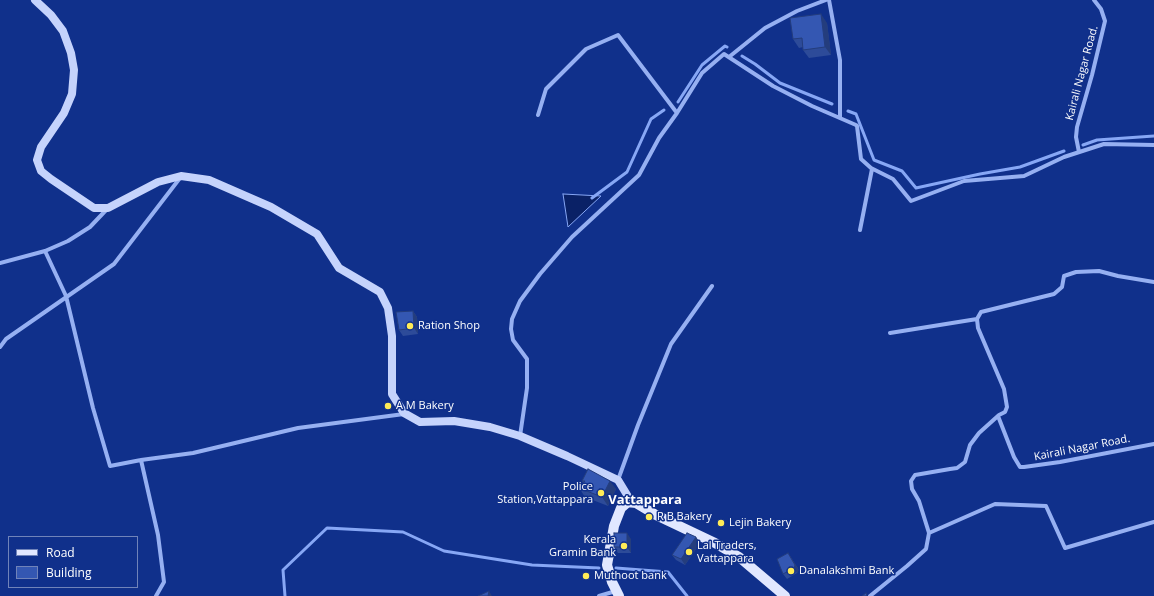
<!DOCTYPE html>
<style>
body{margin:0}
#map{position:relative;width:1154px;height:596px;overflow:hidden;background:#10308b;font-family:"Open Sans",sans-serif}
canvas{display:block}
.legend{position:absolute;left:8px;top:536px;width:130px;height:52px;box-sizing:border-box;background:#10308b;border:1px solid #7083b9;margin:0;padding:5px 7px;list-style:none;font-size:12px;color:#fff}
.legend li{display:flex;align-items:center;gap:8px;height:20px}
.legend b{width:20px;border:1px solid #7083b9}
</style>
<div id="map">
<canvas width="1154" height="596"></canvas>
<ul class="legend">
<li><b style="height:5px;background:#e1e7ff"></b>Road</li>
<li><b style="height:11px;background:#3457b2"></b>Building</li>
</ul>
</div>
<script>
const ctx = document.querySelector('canvas').getContext('2d');
ctx.lineJoin = 'round';
function paint(path, color) { ctx.fillStyle = color; ctx.fill(path, 'evenodd'); }
const toPath = rows => new Path2D(rows.map(r => 'M' + r).join(''));
function strokePath(path, color, width, dash) { ctx.strokeStyle = color; ctx.lineWidth = width; ctx.lineCap = dash ? 'butt' : 'round'; ctx.setLineDash(dash || []); ctx.stroke(path); }
function label(font, color, halo, rows, align = 'center') {
  ctx.font = font + ' "Open Sans",sans-serif'; ctx.lineWidth = 3; ctx.setLineDash([]); ctx.textBaseline = 'middle'; ctx.strokeStyle = halo; ctx.fillStyle = color; for (const [text, x, y, turn = 0] of rows) {
    ctx.save(); ctx.translate(x, y); ctx.rotate((+turn || 0) * Math.PI / 180); ctx.textAlign = isNaN(turn) ? turn : align; if (halo) ctx.strokeText(text, 0, 0); ctx.fillText(text, 0, 0); ctx.restore();
  }
}
const water = toPath([
 [563,194,601,196,568,227,563,194]
]);
paint(water, '#0a2166');
strokePath(water, '#87a7f5', 1);
strokePath(toPath([
 [742,56,755,64,780,83,832,104],
 [678,102,702,65,725,46,727,47],
 [848,111,856,114,874,160,902,171,916,188,980,174,1020,167,1064,151],
 [1083,145,1097,140,1154,136],
 [592,198,627,172,651,119,664,110],
 [616,568,668,572,687,596],
 [285,596,283,570,327,528,403,532,444,551,532,565,599,568]
]), '#87a7f5', 3);
strokePath(toPath([
 [829,0,840,60,840,118],
 [729,57,765,28,797,11,826,0],
 [538,115,546,89,586,49,618,35,677,113],
 [1079,152,1076,137,1077,127,1092,75,1105,21,1101,9,1094,0],
 [860,230,872,169],
 [45,251,66,296,93,408,110,466,141,460],
 [0,263,45,251,68,241,90,227,108,208],
 [890,333,977,319],
 [0,347,6,339,114,264,180,178],
 [998,416,1014,457,1020,467,1024,467,1060,462,1154,444],
 [520,436,527,388,527,359,513,340,511,329,512,319,520,301,540,274,572,237,639,175,659,138,677,113,702,73,724,54,773,86,812,106,856,125,857,126,861,159,871,168,893,179,911,201,964,181,1024,176,1064,157,1104,144,1154,145],
 [618,480,638,425,671,344,712,286],
 [929,533,995,504,1046,506,1065,548,1154,522],
 [156,596,164,582,158,535,141,460,193,453,298,428,404,414],
 [599,596,616,591],
 [870,596,907,566,926,549,929,533,919,501,912,489,911,481,915,475,950,469,957,468,965,462,970,445,979,433,999,415,1005,412,1007,407,1004,389,978,328,977,319,981,312,1054,294,1062,287,1064,276,1076,272,1099,271,1118,276,1154,282]
]), '#96b0f2', 4);
strokePath(toPath([
 [35,0,51,15,63,31,71,53,74,70,72,94,64,113,41,147,37,160,41,171,51,179,94,208,108,208,158,182,181,176,209,180,271,207,317,234,339,268,380,292,388,308,392,336,392,394,404,413,420,422,454,421,490,427,520,436,567,456,618,480,632,503]
]), '#c5d3fc', 8);
strokePath(toPath([
 [619,596,612,582,607,565,614,526,621,508,628,502,636,503,656,515,715,543,739,557,785,596]
]), '#e1e7ff', 10);
paint(toPath([
 [827,23,831,55,809,58,803,50,803,47,799,48,793,39],
 [413,311,417,317,418,334,403,336,399,330],
 [588,469,616,489,608,506,585,497,579,488,583,483,582,481],
 [696,537,700,543,685,565,676,560,672,555],
 [631,539,631,553,618,553,614,547],
 [788,553,799,570,797,573,787,579,783,574]
]), '#2d4b99');
paint(toPath([
 [821,14,827,23,831,55,825,47],
 [413,311,417,317,418,334,414,328],
 [610,481,616,489,608,506,602,497],
 [627,533,631,539,631,553,627,547],
 [696,537,700,543,685,565,681,559],
 [788,553,799,570,797,573,794,568],
 [489,591,492,596,488,596]
]), '#243d7d');
const building = toPath([
 [821,14,825,47,803,50,802,38,793,39,790,18,821,14],
 [413,311,414,328,399,330,396,312,413,311],
 [588,469,610,481,602,497,579,488,585,481,582,481,588,469],
 [614,533,627,533,627,547,614,547,614,533],
 [687,533,696,537,681,559,672,555,687,533],
 [788,553,795,565,794,568,783,574,777,559,788,553],
 [489,591,488,596,478,596,489,591],
 [866,593,867,596,862,596,866,593]
]);
paint(building, '#3457b2');
strokePath(building, '#243d7d', 1);
for (const [x, y, r, color] of [
 [410,326,4,"#ffec57"],
 [388,406,4,"#ffec57"],
 [601,493,4,"#ffec57"],
 [649,517,4,"#ffec57"],
 [721,523,4,"#ffec57"],
 [624,546,4,"#ffec57"],
 [689,552,4,"#ffec57"],
 [791,571,4,"#ffec57"],
 [586,576,4,"#ffec57"]
]) { const dot = new Path2D(); dot.arc(x, y, r, 0, 2 * Math.PI); ctx.fillStyle = color; ctx.fill(dot); strokePath(dot, '#10308b', 1.5); }
label('11px', '#fff', '#10308b', [
 ["Kairali Nagar Road.",1082,73,-75],
 ["Kairali Nagar Road.",1082,448,-11]
]);
label('11px', '#fff', '#10308b', [
 ["Ration Shop",418,326],
 ["A M Bakery",396,406],
 ["Police",593,487,"right"],
 ["Station,Vattappara",593,500,"right"],
 ["R B Bakery",657,517],
 ["Lejin Bakery",729,523],
 ["Kerala",616,540,"right"],
 ["Gramin Bank",616,553,"right"],
 ["Lal Traders,",697,546],
 ["Vattappara",697,559],
 ["Danalakshmi Bank",799,571],
 ["Muthoot bank",594,576]
], 'left');
label('bold 13px', '#fff', '#10308b', [
 ["Vattappara",645,500]
]);
</script>
